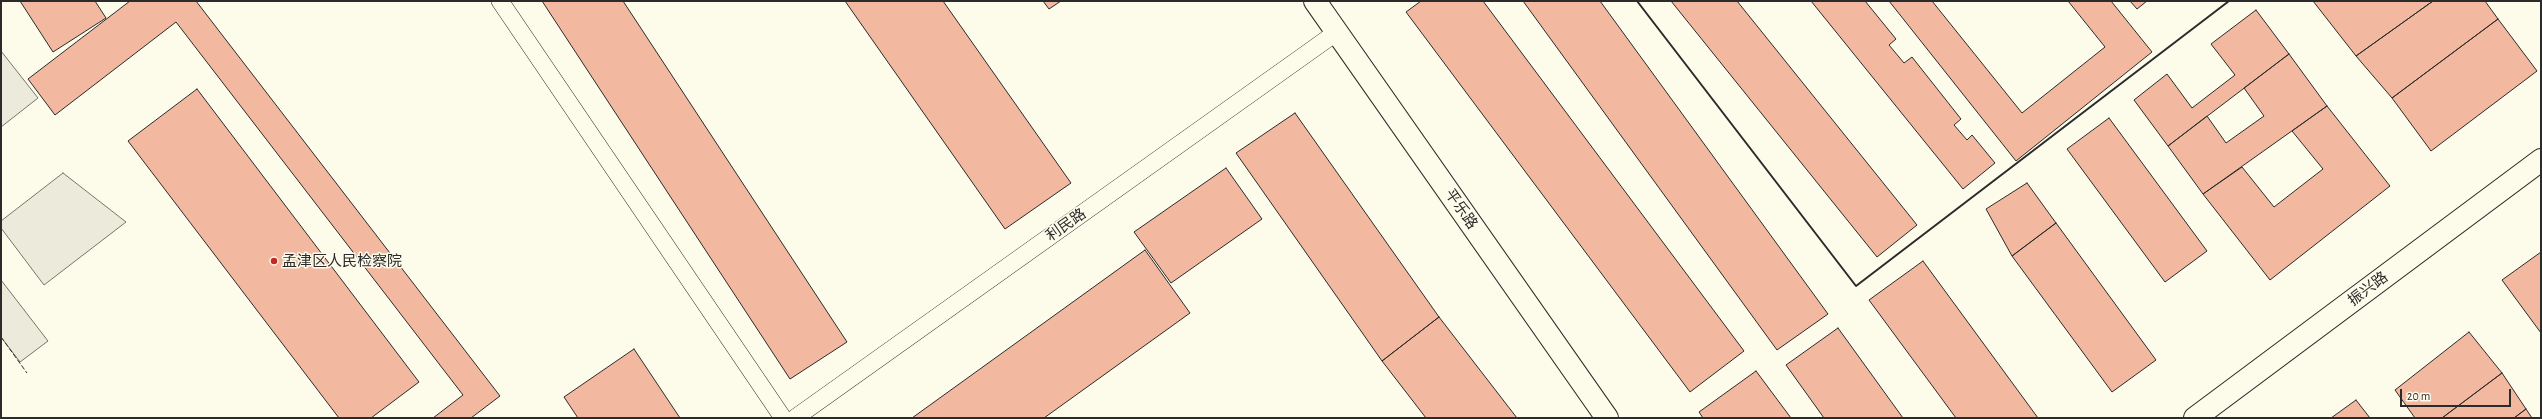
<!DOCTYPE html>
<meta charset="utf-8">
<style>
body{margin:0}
#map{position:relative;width:2542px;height:419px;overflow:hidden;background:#fdfbea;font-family:"Alegreya Sans",sans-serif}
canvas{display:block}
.frame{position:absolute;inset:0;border:2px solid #2b2b2b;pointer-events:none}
.scale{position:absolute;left:2400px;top:389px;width:111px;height:18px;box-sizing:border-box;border:2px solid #2b2b2b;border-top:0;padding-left:5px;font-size:12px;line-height:14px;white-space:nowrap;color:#2b2b2b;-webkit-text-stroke:3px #fdfbea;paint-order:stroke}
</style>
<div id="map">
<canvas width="2542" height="419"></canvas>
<div class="frame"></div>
<div class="scale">20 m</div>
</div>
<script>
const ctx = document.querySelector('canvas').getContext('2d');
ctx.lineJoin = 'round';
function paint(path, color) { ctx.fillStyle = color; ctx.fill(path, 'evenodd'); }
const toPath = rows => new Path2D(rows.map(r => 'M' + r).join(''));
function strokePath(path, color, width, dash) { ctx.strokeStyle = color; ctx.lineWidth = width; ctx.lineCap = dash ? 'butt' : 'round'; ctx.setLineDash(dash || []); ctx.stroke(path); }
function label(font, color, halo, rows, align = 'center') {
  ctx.font = font + ' "Alegreya Sans","Noto Sans SC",sans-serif'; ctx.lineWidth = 3; ctx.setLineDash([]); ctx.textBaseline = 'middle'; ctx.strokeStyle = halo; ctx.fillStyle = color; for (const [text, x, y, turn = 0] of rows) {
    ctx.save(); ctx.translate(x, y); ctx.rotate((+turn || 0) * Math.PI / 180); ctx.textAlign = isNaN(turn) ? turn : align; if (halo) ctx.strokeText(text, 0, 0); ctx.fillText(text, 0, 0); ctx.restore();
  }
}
const green = toPath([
 [1,51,38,98,1,127,1,51],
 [63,173,126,222,44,285,1,228,1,221,63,173],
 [1,280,48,341,20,362,1,337,1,280]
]);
paint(green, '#ecebdb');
strokePath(green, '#74746e', 1);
const building = toPath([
 [20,1,95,1,106,18,53,52,20,1],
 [130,1,196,1,500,396,471,418,433,418,463,395,176,22,55,115,28,79,130,1],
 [542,1,623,1,847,342,790,379,542,1],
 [845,1,943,1,1071,183,1005,229,845,1],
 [1043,1,1061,1,1049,9,1043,1],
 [1421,1,1483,1,1744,351,1690,392,1406,12,1421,1],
 [1523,1,1600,1,1828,314,1777,350,1523,1],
 [1671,1,1737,1,1917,225,1877,257,1671,1],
 [1811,1,1865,1,1896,39,1889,45,1904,63,1912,57,1961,119,1954,125,1967,140,1972,135,1995,163,1963,189,1811,1],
 [1889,1,1932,1,2022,113,2105,47,2068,1,2111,1,2152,52,2016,161,1889,1],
 [2130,1,2147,1,2137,9,2130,1],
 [2313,1,2433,1,2356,56,2313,1],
 [2433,1,2485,1,2498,19,2392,98,2356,56,2433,1],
 [2256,10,2289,54,2168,146,2134,100,2167,74,2192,108,2235,75,2211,44,2256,10],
 [2498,19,2537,71,2431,151,2392,98,2498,19],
 [2289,54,2327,106,2203,194,2168,146,2207,116,2226,143,2264,116,2244,88,2289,54],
 [197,89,419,382,371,418,339,418,128,141,197,89],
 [2327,106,2390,186,2270,280,2203,194,2242,167,2274,207,2323,169,2292,131,2327,106],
 [1295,113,1439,317,1382,361,1236,153,1295,113],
 [2109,118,2207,251,2165,282,2067,149,2109,118],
 [1226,168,1262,219,1171,283,1134,232,1226,168],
 [2027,183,2056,223,2012,256,1986,209,2027,183],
 [2056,223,2156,360,2112,392,2012,256,2056,223],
 [1145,250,1190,313,1044,418,912,418,1145,250],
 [2541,252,2541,333,2502,280,2541,252],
 [1923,261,2038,418,1956,418,1869,300,1923,261],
 [1439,317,1517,418,1426,418,1382,361,1439,317],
 [1838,328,1903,418,1824,418,1786,365,1838,328],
 [2469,332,2502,373,2442,418,2415,418,2395,390,2469,332],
 [634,349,680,418,578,418,564,397,634,349],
 [1756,371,1791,418,1703,418,1699,412,1756,371],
 [2502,373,2526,409,2514,418,2442,418,2502,373],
 [2356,400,2370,418,2331,418,2356,400],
 [2526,409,2532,418,2514,418,2526,409]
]);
paint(building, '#f2b8a0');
strokePath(building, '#2b2b2b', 1);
const lane = toPath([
 [500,1,783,418],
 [795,418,1337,32]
]);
const street = toPath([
 [1315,1,1607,418],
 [2195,418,2541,160]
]);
strokePath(lane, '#2b2b2b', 18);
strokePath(street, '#2b2b2b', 24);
strokePath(lane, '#fdfbea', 17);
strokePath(street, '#fdfbea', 22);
strokePath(toPath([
 [1,337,27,373]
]), '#2b2b2b', 1, [5, 2]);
strokePath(toPath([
 [1637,1,1856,286,2229,1]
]), '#2b2b2b', 2);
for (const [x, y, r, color] of [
 [274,261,4,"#c62828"]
]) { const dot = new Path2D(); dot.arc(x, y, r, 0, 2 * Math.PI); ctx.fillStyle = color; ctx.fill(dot); strokePath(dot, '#fdfbea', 1.5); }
label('15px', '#2b2b2b', '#fdfbea', [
 ["平乐路",1461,209,55],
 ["利民路",1066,225,-35],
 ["振兴路",2368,289,-37]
]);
label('15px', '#2b2b2b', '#fdfbea', [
 ["孟津区人民检察院",282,261]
], 'left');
</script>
